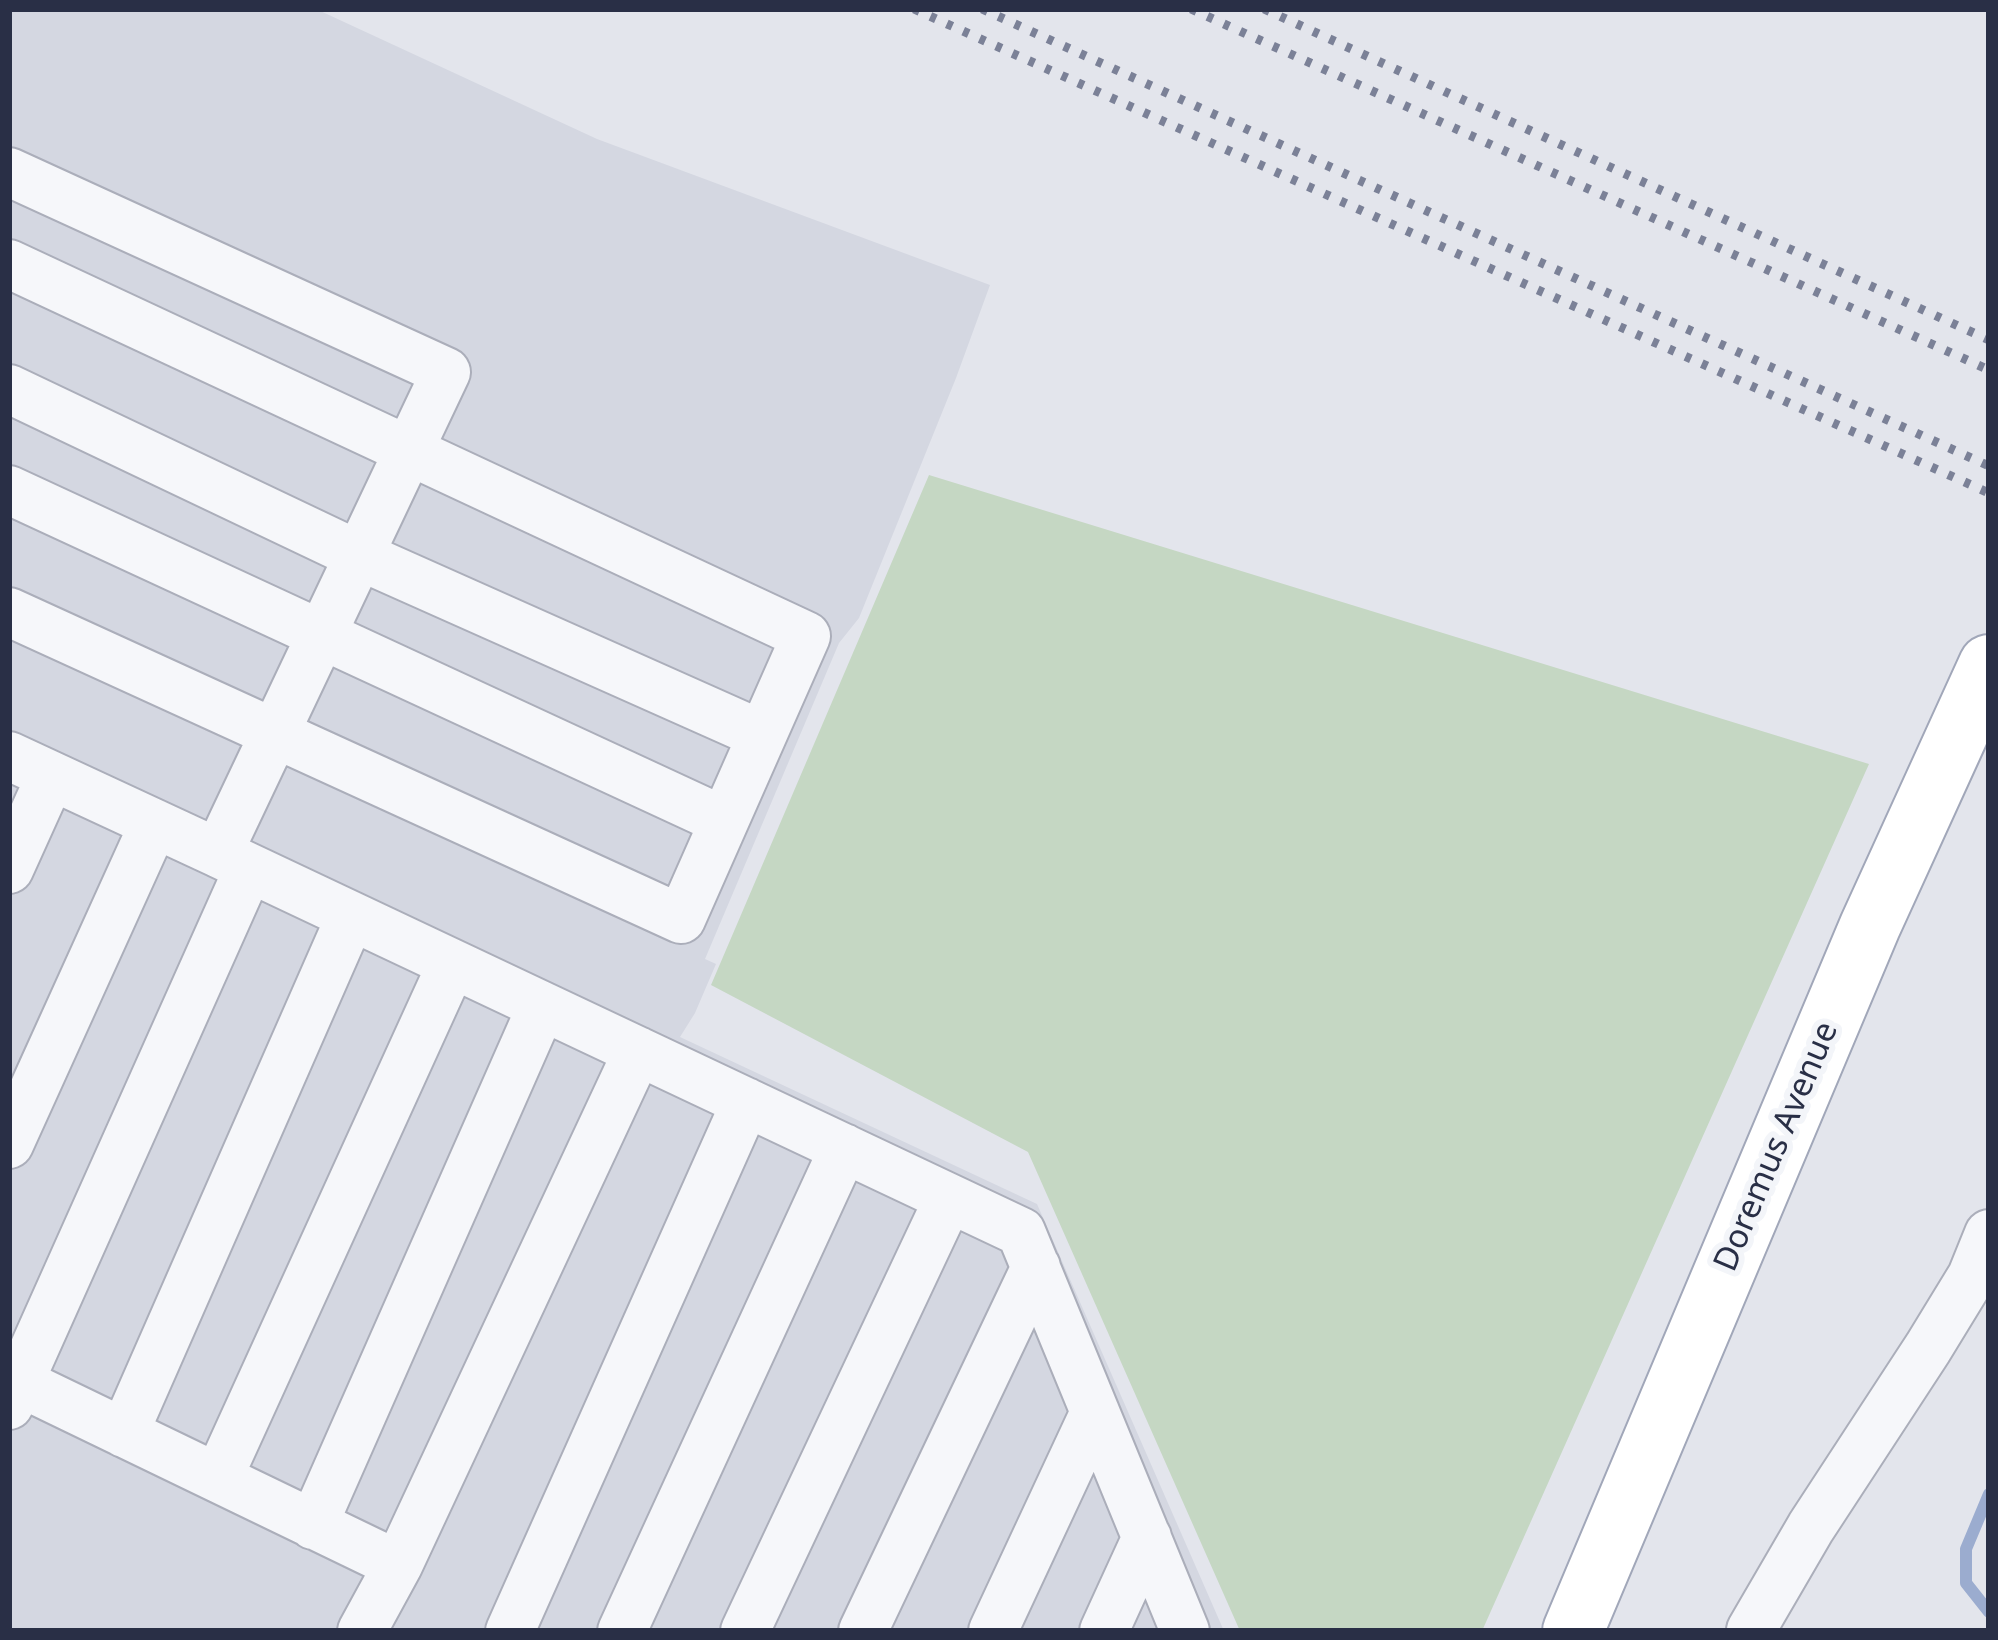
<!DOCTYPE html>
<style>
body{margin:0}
#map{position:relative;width:1998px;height:1640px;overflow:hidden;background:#e3e5ec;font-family:"Noto Sans",sans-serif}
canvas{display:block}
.frame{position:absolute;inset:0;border:12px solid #292f46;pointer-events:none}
</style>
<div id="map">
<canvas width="1998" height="1640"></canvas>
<div class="frame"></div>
</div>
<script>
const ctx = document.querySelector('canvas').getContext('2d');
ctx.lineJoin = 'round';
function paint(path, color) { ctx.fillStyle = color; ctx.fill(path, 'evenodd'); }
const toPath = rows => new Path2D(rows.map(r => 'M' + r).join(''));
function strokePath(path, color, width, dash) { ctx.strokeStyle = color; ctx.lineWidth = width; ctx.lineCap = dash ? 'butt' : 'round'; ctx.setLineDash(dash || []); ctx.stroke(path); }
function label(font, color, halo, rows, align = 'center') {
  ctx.font = font + ' "Noto Sans",sans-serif'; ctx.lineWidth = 12; ctx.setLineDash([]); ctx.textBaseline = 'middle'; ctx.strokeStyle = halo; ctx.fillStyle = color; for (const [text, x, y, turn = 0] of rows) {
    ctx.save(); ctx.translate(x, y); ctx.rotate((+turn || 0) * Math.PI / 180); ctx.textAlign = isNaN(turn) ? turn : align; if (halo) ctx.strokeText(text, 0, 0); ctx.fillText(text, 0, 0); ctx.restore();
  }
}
paint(toPath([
 [9,9,316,9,597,139,990,285,956,378,859,618,839,643,705,959,716,964,695,1013,680,1037,1037,1204,1224,1631,9,1631]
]), '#d4d7e1');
paint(toPath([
 [929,475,1869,764,1482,1631,1240,1631,1028,1152,711,985]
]), '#c5d7c3');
strokePath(toPath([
 [1989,1494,1966,1549,1966,1583,1989,1612]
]), '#9baccf', 12);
const minor = toPath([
 [9,172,446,372,218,853,9,756],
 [9,264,806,636,681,919,9,612],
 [9,389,358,555,762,735],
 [9,490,724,821],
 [218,853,1021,1232,1185,1631],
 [9,869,51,776],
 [9,1144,154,824],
 [19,1382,398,1565,638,1051],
 [9,1405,249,868],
 [124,1433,351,916],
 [218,1478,452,964],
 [313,1525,542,1006],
 [1751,1630,1811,1527,1928,1348,1972,1276,1989,1234],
 [362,1631,398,1565],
 [510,1631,746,1102],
 [622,1631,844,1148],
 [745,1631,949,1198],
 [863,1631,1036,1267],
 [993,1631,1095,1412],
 [1104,1631,1147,1537]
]);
const major = toPath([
 [1573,1631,1870,926,1989,665]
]);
strokePath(minor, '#abaeba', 52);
strokePath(major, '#a1a7b9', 64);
strokePath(minor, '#f6f7fa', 48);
strokePath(major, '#fff', 60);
strokePath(toPath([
 [914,9,1989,493],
 [982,9,1989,466],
 [1191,9,1989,370],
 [1264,9,1989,340]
]), '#7b8197', 9, [6, 12]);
label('33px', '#292f46', '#f3f5f9', [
 ["Doremus Avenue",1777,1147,-67]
]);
</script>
